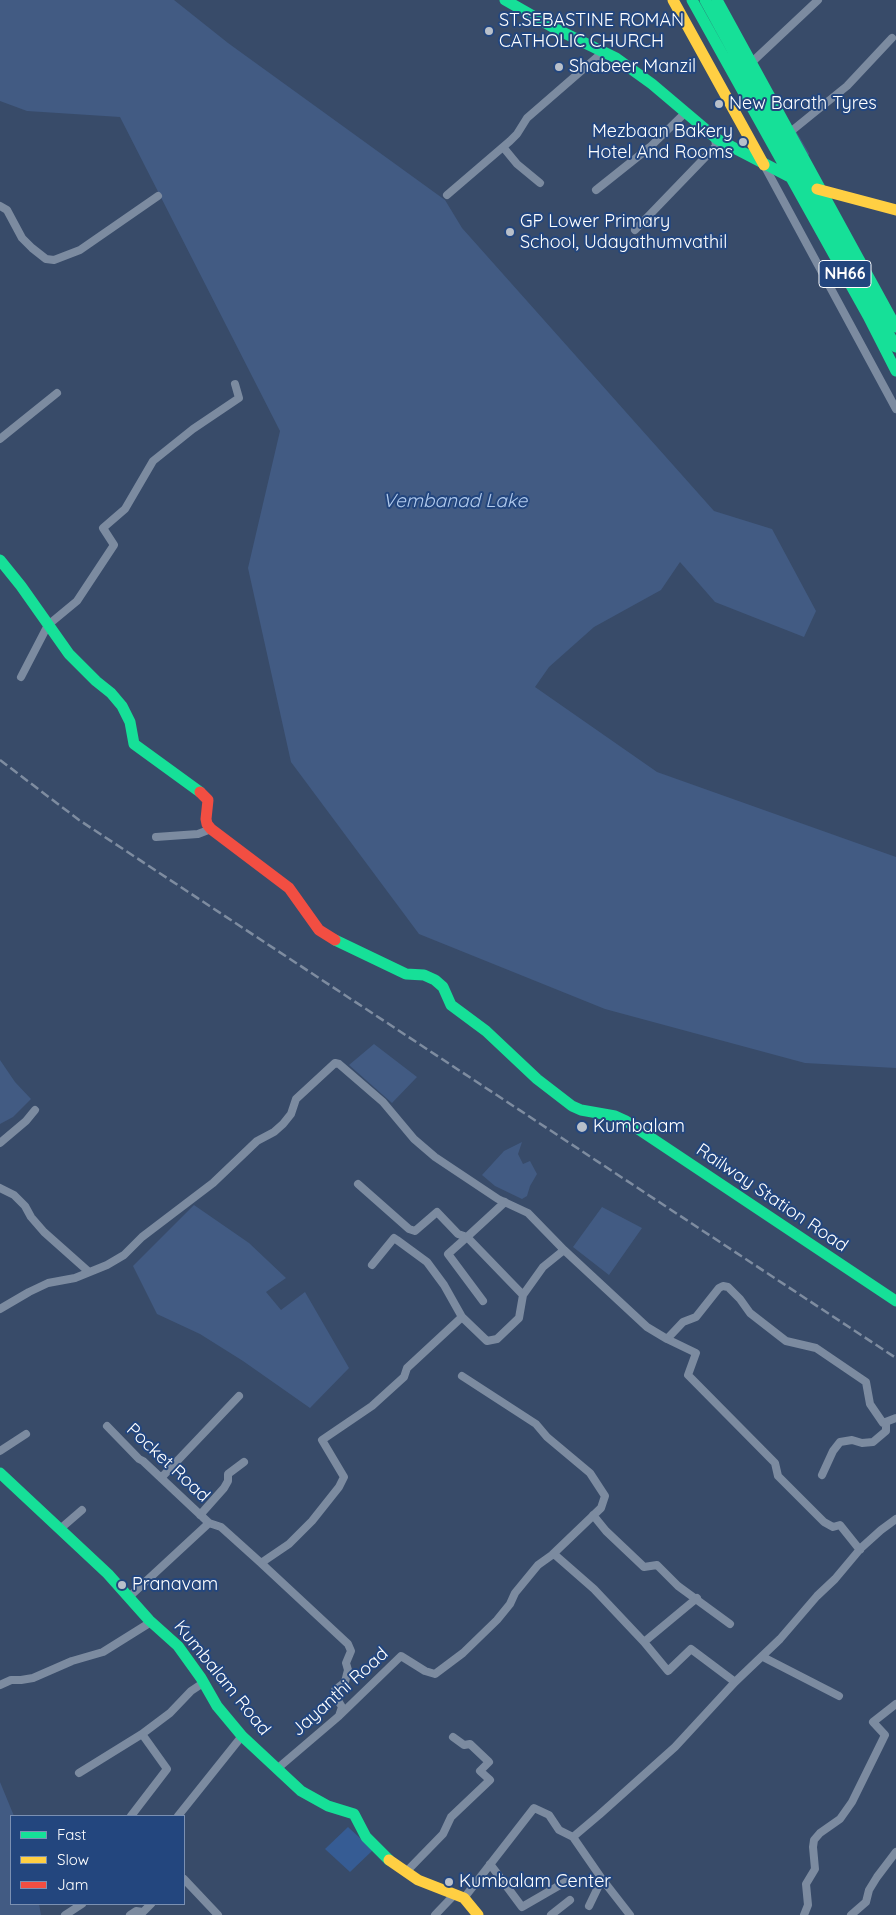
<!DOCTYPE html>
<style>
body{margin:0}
#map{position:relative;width:896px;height:1915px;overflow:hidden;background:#384b69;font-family:Quicksand,sans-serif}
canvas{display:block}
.legend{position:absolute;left:10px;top:1815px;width:175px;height:90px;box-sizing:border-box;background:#23467e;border:1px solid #7b90b2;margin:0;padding:6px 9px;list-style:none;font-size:15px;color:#fff}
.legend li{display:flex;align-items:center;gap:10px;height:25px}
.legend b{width:25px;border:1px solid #7b90b2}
</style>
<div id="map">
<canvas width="896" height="1915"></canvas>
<ul class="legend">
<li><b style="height:6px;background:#16e098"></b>Fast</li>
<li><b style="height:6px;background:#ffcf43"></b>Slow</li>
<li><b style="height:6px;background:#f24e42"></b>Jam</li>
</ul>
</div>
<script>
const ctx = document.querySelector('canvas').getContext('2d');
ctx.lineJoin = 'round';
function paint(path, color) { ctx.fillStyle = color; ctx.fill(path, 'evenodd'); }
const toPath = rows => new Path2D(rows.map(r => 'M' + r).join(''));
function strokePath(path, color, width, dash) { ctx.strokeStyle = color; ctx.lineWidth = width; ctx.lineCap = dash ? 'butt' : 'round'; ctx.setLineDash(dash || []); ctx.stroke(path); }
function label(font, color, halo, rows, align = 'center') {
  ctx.font = font + ' Quicksand,sans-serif'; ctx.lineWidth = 4; ctx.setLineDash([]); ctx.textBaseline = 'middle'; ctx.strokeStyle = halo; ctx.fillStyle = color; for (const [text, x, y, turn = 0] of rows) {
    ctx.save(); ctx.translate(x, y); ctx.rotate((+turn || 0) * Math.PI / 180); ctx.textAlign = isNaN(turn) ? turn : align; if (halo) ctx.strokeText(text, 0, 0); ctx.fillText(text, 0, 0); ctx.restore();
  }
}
paint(toPath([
 [348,1827,373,1850,350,1872,325,1849]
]), '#365c94');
paint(toPath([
 [0,0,174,0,228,43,445,200,462,228,714,511,772,529,816,611,804,637,715,602,680,562,661,590,594,627,549,667,535,687,657,772,896,857,896,1068,805,1063,605,1009,419,934,291,762,248,568,280,431,120,117,27,111,0,101],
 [374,1044,417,1077,392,1103,349,1065],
 [0,1060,15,1082,31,1099,13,1117,0,1124],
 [522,1142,518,1154,523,1164,530,1161,537,1174,530,1186,527,1196,522,1199,495,1186,482,1175,504,1151],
 [194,1205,249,1243,286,1278,266,1292,281,1310,305,1292,349,1368,310,1408,243,1361,200,1334,157,1314,133,1266],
 [602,1207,642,1228,609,1275,573,1247],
 [0,1782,14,1816,11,1816,11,1904,39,1904,41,1915,0,1915]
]), '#425b83');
strokePath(toPath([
 [795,132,808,154]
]), '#425b83', 2.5);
strokePath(toPath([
 [751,63,818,0],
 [789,133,847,86,892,38],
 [503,147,517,164,540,183],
 [764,165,896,409],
 [596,190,650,147,686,112],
 [447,195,510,141,517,134,527,118,603,52],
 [0,206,7,210,22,238,32,248,46,259,54,260,80,250,158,196],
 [635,230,716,146,715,138],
 [0,439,57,393],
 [21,677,48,625,77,601,114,545,103,528,125,509,153,461,193,429,239,398,235,384],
 [156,837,198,834,211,829],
 [0,1143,26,1121,35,1110],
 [358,1184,409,1229,415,1231,437,1212,458,1234,467,1237,505,1202],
 [0,1188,14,1195,25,1206,31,1217,44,1232,89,1272],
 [372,1265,394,1238,397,1240,427,1262,444,1285,462,1317],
 [483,1301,448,1254,467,1237,523,1295],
 [0,1309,29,1292,48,1283,75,1278,107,1265,124,1255,142,1237,213,1183,257,1141,274,1132,283,1124,291,1114,296,1099,335,1063,339,1064,383,1102,414,1139,435,1157,498,1199,528,1213,564,1250,647,1327,667,1339,683,1322,696,1317,719,1288,723,1286,728,1287,740,1299,750,1313,786,1341,816,1348,866,1382,870,1404,883,1423,896,1418],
 [667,1339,696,1353,688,1375,775,1463,778,1476,824,1522,833,1527,840,1525,860,1550],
 [107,1426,139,1459,143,1461,209,1523],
 [0,1451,26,1434],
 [822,1475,833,1451,840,1442,852,1440,862,1443,873,1442,886,1431,886,1422],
 [161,1478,239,1396],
 [200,1515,224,1488,228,1481,228,1474,244,1462],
 [593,1515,606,1531,644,1567,657,1565,678,1586,730,1624],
 [60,1529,82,1510],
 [554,1554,594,1589,644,1642,668,1671,691,1649,735,1682],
 [261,1563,348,1644,351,1651,346,1663,348,1670,345,1682,335,1690,334,1694,342,1707,339,1716],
 [129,1597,209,1523,221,1527,261,1563,289,1544,312,1521,339,1487,344,1477,322,1440,372,1406,404,1377,407,1368,462,1317,487,1341,497,1339,519,1318,523,1295,543,1267,564,1250],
 [644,1642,697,1598],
 [763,1657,839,1696],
 [0,1685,11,1680,21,1680,33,1678,72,1661,103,1652,151,1622],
 [278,1768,339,1716,401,1656,425,1671,435,1674,463,1653,497,1620,510,1604,515,1593,538,1565,552,1555,601,1508,605,1496,590,1473,547,1437,536,1424,462,1376],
 [79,1773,142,1734],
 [131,1816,167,1769,142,1734,170,1713,191,1691,203,1683],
 [178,1816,242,1736],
 [573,1837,602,1879,630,1915],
 [490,1864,522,1907,567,1881],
 [406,1872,443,1834,451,1817,490,1780,480,1771,489,1762,470,1744,464,1745,453,1737],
 [184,1879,218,1915],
 [464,1898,534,1808,549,1815,559,1830,573,1837,599,1815,675,1747,735,1682,780,1639,817,1596,835,1579,861,1548,881,1530,896,1519],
 [589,1906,602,1879],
 [65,1915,82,1904],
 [130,1915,136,1911,143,1912,151,1904],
 [435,1915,455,1894],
 [551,1915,570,1900],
 [804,1915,808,1905,806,1884,815,1869,813,1847,814,1840,820,1833,840,1819,852,1802,885,1735,873,1722,896,1704],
 [851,1915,866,1902,869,1890,877,1877,896,1852]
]), '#7c8ba0', 8);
strokePath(toPath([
 [505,0,556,29,616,58,652,84,717,139,792,178],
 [692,0,868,316,896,371],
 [705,0,896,347],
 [717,0,896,327],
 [0,560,21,586,69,654,96,681,111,693,122,706,130,722,134,744,200,792],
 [335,940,406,974,424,975,435,980,443,987,451,1005,486,1031,537,1079,572,1106,581,1110,615,1116,626,1121,896,1301],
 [0,1473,108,1574,149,1620,178,1646,201,1678,217,1706,242,1736,301,1791,328,1806,354,1814,366,1837,389,1860]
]), '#16e098', 11);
strokePath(toPath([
 [673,0,764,165],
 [817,189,896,210],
 [389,1860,418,1880,464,1898,478,1915]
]), '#ffcf43', 11);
strokePath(toPath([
 [200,792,208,800,206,819,207,824,211,829,289,888,319,930,335,940]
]), '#f24e42', 11);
strokePath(toPath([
 [0,760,79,820,120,847,896,1358]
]), '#7e8ca0', 2.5, [9, 4]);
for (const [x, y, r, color] of [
 [489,31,5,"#b9c0ca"],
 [559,67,5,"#b9c0ca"],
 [719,104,5,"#b9c0ca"],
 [743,142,5,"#b9c0ca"],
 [510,232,5,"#b9c0ca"],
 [582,1127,6,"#b9c0ca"],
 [122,1585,5,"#b9c0ca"],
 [449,1882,5,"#b9c0ca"]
]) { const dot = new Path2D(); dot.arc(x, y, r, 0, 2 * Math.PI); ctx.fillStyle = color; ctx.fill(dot); strokePath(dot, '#23467e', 2); }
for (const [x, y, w] of [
 [845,274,52]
]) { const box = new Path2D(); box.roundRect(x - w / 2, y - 13.5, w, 27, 4); ctx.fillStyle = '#23467e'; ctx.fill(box); strokePath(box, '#fff', 1); }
label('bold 16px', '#fff', null, [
 ["NH66",845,274]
]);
label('18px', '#fff', '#23467e', [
 ["ST.SEBASTINE ROMAN",499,21],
 ["CATHOLIC CHURCH",499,42],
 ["Shabeer Manzil",569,67],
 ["New Barath Tyres",729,104],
 ["Mezbaan Bakery",733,132,"right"],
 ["Hotel And Rooms",733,153,"right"],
 ["GP Lower Primary",520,222],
 ["School, Udayathumvathil",520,243],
 ["Kumbalam",593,1127],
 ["Pranavam",132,1585],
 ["Kumbalam Center",459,1882]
], 'left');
label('18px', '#fff', '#23467e', [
 ["Railway Station Road",772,1198,34],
 ["Pocket Road",168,1463,43],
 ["Kumbalam Road",222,1678,51],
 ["Jayanthi Road",340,1692,-42]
]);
label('italic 19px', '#b2cbee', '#23467e', [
 ["Vembanad Lake",455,501]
]);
</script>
